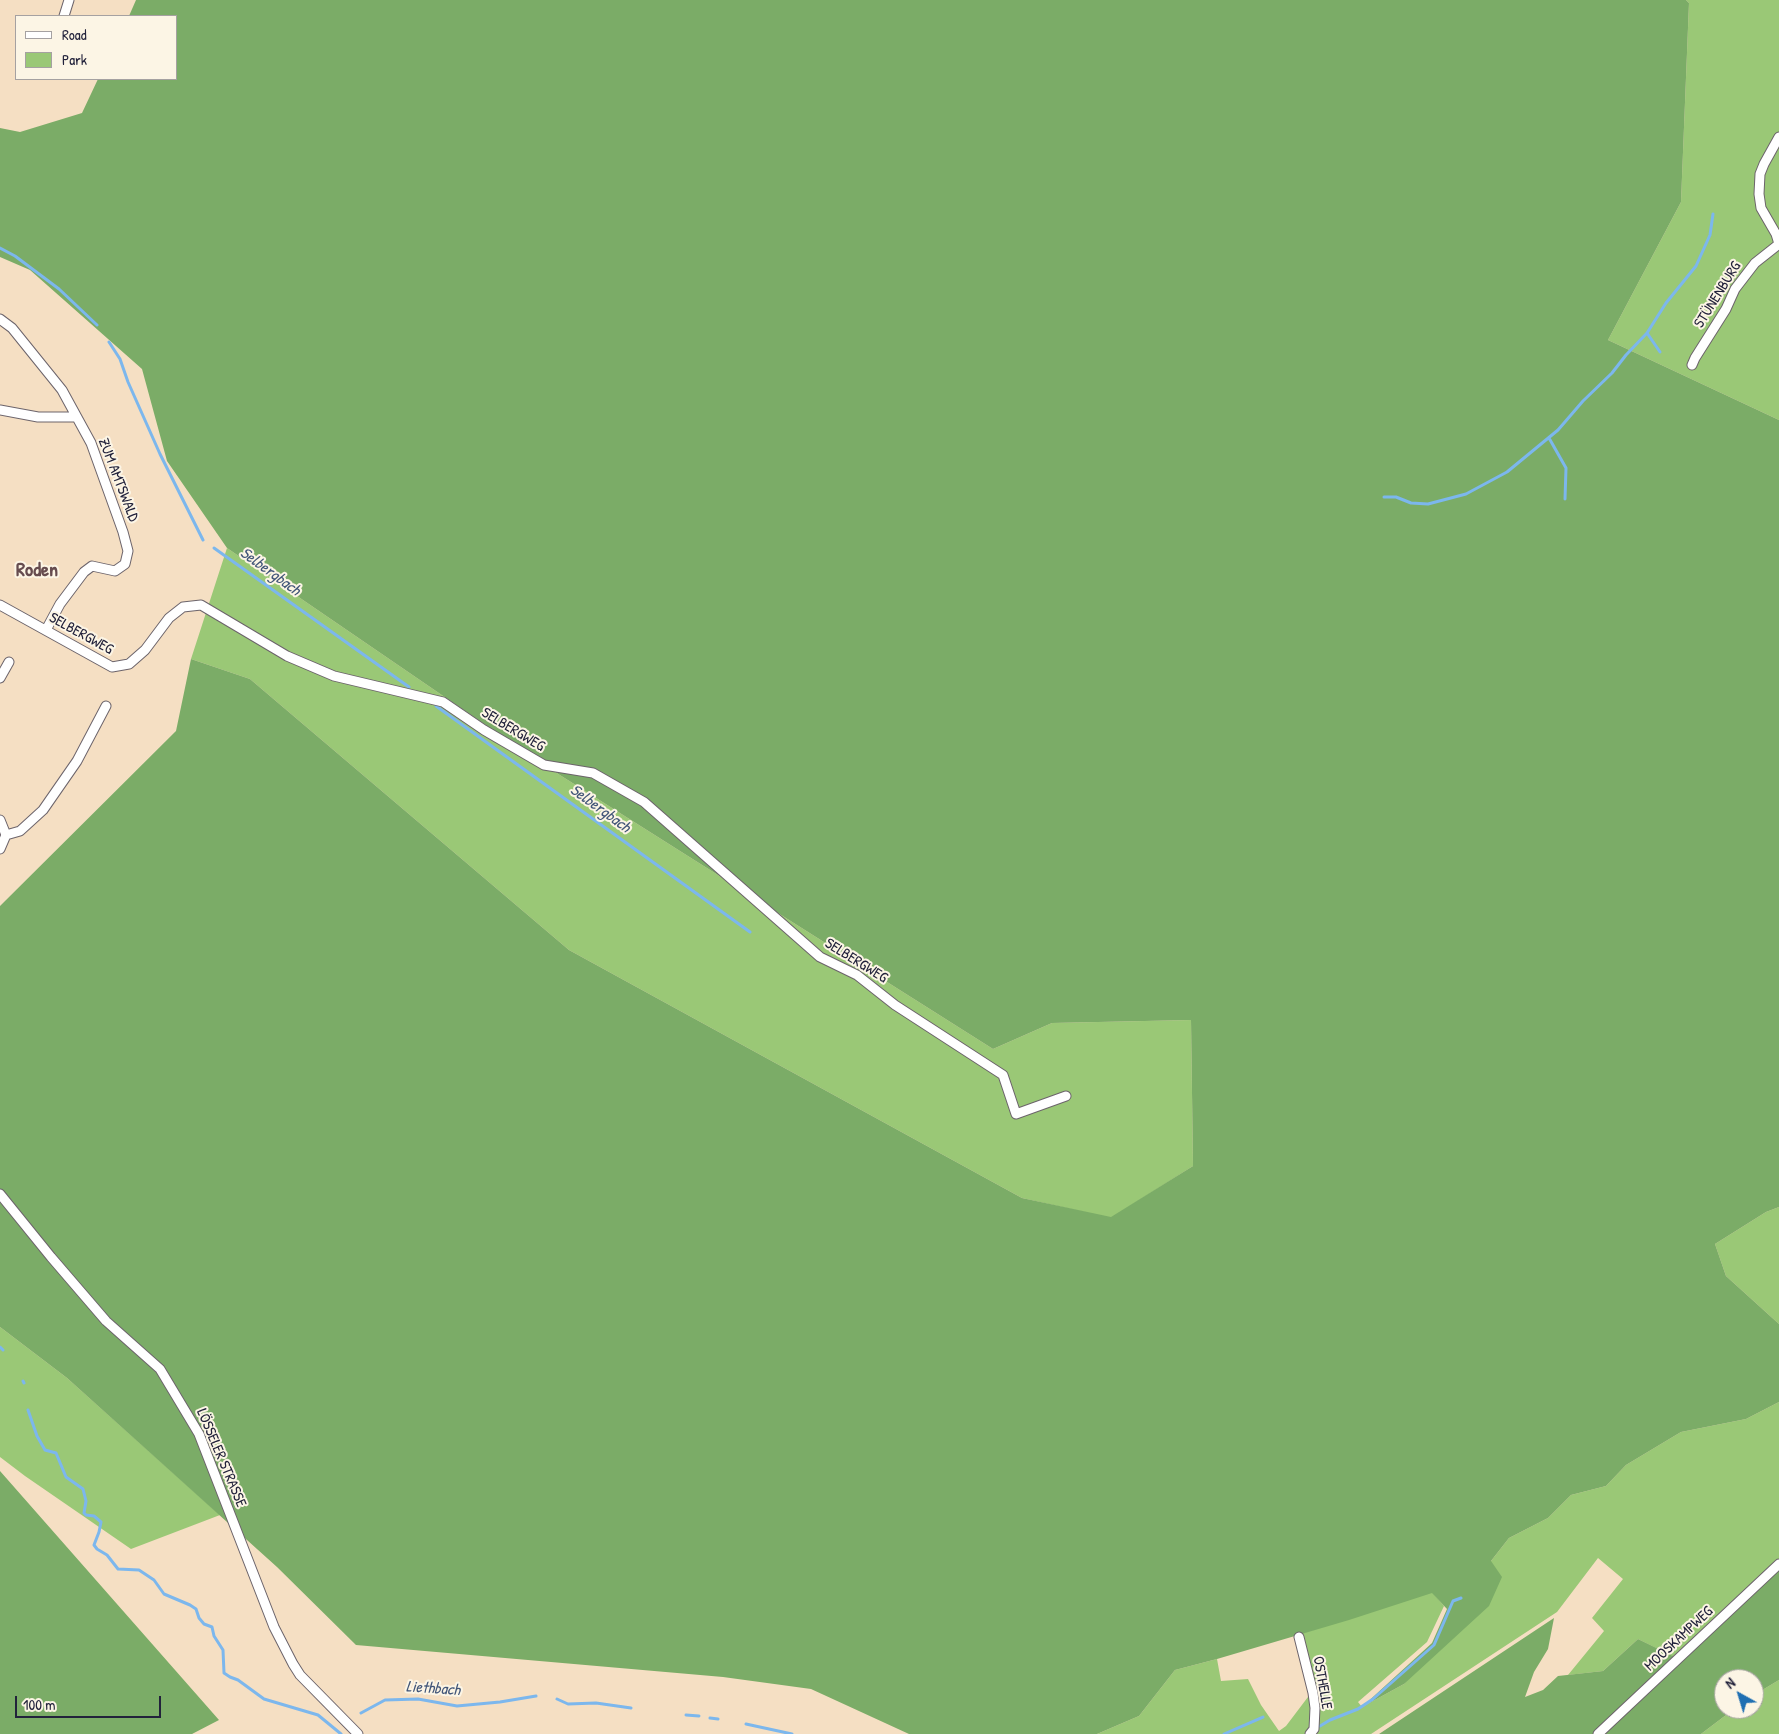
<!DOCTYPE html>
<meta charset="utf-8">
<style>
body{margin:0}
#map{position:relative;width:1779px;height:1734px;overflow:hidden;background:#f5dfc3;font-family:"Patrick Hand",sans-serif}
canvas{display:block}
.legend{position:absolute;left:15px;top:15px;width:162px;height:65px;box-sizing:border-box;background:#fcf5e5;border:1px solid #a5a1a1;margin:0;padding:6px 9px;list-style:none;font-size:15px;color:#22223b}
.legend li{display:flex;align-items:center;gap:10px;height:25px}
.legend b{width:25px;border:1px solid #a5a1a1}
.north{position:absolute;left:1714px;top:1669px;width:50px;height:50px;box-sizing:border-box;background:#fcf5e5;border:1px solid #a5a1a1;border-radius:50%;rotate:321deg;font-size:14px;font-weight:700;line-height:20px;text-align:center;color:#22223b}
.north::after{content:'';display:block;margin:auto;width:18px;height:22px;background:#1f6fb2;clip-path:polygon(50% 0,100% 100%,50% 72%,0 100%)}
.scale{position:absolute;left:15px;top:1696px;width:146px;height:22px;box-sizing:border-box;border:2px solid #22223b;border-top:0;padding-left:6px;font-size:15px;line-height:18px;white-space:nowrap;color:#22223b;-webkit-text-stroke:4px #fcf5e5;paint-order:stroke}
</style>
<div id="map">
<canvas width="1779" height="1734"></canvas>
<ul class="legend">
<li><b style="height:6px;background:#fff"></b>Road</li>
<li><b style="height:14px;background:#9ac876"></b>Park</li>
</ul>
<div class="north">N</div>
<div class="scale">100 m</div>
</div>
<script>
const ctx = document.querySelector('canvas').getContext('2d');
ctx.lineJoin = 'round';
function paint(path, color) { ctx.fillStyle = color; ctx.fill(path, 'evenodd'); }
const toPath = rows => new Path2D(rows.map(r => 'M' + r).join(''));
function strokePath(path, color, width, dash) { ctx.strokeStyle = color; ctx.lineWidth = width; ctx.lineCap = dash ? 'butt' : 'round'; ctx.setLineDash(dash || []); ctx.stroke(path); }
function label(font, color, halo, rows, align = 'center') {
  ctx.font = font + ' "Patrick Hand",sans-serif'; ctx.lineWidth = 4; ctx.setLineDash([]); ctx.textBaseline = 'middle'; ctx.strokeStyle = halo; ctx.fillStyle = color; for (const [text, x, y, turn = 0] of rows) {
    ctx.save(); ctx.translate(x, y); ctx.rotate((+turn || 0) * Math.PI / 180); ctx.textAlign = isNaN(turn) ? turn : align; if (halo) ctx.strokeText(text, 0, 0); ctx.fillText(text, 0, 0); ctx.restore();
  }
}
paint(toPath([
 [1686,0,1779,0,1779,420,1608,340,1681,202,1689,3],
 [227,548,544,765,993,1049,1052,1023,1191,1020,1193,1166,1111,1218,1022,1198,569,950,250,679,191,659],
 [1779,1207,1779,1324,1726,1276,1715,1244,1766,1212],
 [0,1327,67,1378,220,1515,131,1549,25,1476,0,1457],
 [1779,1402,1779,1561,1676,1658,1638,1639,1603,1671,1568,1675,1604,1631,1592,1618,1623,1579,1598,1558,1557,1612,1371,1734,1313,1734,1316,1731,1300,1634,1432,1592,1444,1606,1427,1642,1358,1702,1362,1707,1404,1684,1491,1561,1509,1538,1548,1518,1571,1495,1606,1486,1626,1465,1681,1432,1746,1419],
 [1217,1659,1221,1681,1248,1679,1261,1705,1279,1731,1286,1726,1311,1693,1312,1728,1307,1734,1097,1734,1139,1716,1175,1670],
 [1779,1680,1779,1734,1701,1734,1734,1709,1754,1709,1754,1695]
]), '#9ac876');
paint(toPath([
 [136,0,1686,0,1689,3,1681,202,1608,340,1779,420,1779,1207,1766,1212,1715,1244,1726,1276,1779,1324,1779,1402,1746,1419,1681,1432,1626,1465,1606,1486,1571,1495,1548,1518,1509,1538,1491,1561,1502,1577,1489,1606,1404,1684,1362,1707,1432,1643,1447,1609,1432,1593,1349,1620,1217,1659,1175,1670,1139,1716,1097,1734,909,1734,811,1689,723,1677,356,1645,277,1567,67,1378,0,1327,0,906,176,731,191,659,250,679,569,950,1022,1198,1111,1217,1193,1166,1191,1020,1052,1023,993,1049,544,765,227,548,167,461,142,369,30,270,0,257,0,128,20,132,82,113,98,79,176,79,176,16,129,16],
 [0,1471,219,1720,192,1734,0,1734],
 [1779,1568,1779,1680,1754,1695,1754,1679,1724,1679,1724,1709,1734,1709,1701,1734,1379,1734,1554,1618,1548,1649,1534,1672,1525,1697,1543,1690,1558,1676,1603,1671,1638,1639,1683,1661]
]), '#7bac67');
strokePath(toPath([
 [0,248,15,256,59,289,97,325],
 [1647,333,1660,352],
 [109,342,120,359,128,382,160,454,203,540],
 [1549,438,1566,468,1565,499],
 [1384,497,1396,497,1411,503,1428,504,1466,494,1507,472,1558,430,1583,401,1612,373,1626,355,1647,333,1666,303,1696,266,1710,235,1713,214],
 [214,548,409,687],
 [436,706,750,932],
 [0,1347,3,1350],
 [23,1381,24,1383],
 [28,1410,37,1436,45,1450,56,1453,66,1477,83,1489,86,1501,84,1513,86,1515,94,1516,101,1522,99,1532,94,1545,97,1549,107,1555,118,1569,139,1570,154,1580,164,1594,190,1605,196,1609,199,1618,204,1624,212,1627,214,1636,223,1650,224,1673,230,1677,238,1680,264,1699,318,1715,341,1734],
 [557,1699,568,1704,596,1703,631,1708],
 [361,1713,385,1700,418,1699,457,1706,500,1702,536,1696],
 [686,1715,699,1716],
 [710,1718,718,1719],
 [746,1724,792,1734],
 [1320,1726,1330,1720,1358,1709,1373,1699,1434,1645,1453,1601,1461,1598],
 [1224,1734,1263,1717]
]), '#7cb7ed', 3);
const street = toPath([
 [64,16,69,0],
 [0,319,12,328,62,390,91,443,123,532,128,551,125,564,115,571,92,566,84,572,60,604,46,630],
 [1692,365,1695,358,1726,309,1735,289,1755,263,1779,244,1776,234,1761,208,1759,194,1760,174,1764,164,1779,137],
 [0,410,38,417,76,417],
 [0,605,112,667,129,664,145,650,169,618,183,607,201,605,287,656,334,676,443,702,484,730,544,765,593,773,644,802,820,957,857,975,895,1005,1003,1075,1016,1114,1066,1096],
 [0,678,9,662],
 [0,820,6,835,0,849],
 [6,835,20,831,43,810,77,761,106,706],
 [0,1194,51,1257,106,1321,160,1369,199,1434,274,1627,293,1664,300,1675,358,1734],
 [1299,1637,1313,1693,1315,1708,1314,1729,1310,1734],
 [1598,1734,1779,1564]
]);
strokePath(street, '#6c646b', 11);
strokePath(street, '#fff', 9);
label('15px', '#22223b', '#fcf5e5', [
 ["STÜNENBURG",1718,295,-58],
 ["ZUM AMTSWALD",118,480,69],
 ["SELBERGWEG",81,634,29],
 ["SELBERGWEG",513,730,31],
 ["SELBERGWEG",856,961,32],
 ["LÖSSELER STRASSE",221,1458,67],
 ["MOOSKAMPWEG",1679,1639,-43],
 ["OSTHELLE",1322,1683,80]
]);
label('italic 16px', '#425679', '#fcf5e5', [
 ["Selbergbach",270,572,36],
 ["Selbergbach",600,809,36],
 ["Liethbach",433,1689,4]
]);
label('bold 20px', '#664c4f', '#fcf5e5', [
 ["Roden",37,571]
]);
</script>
